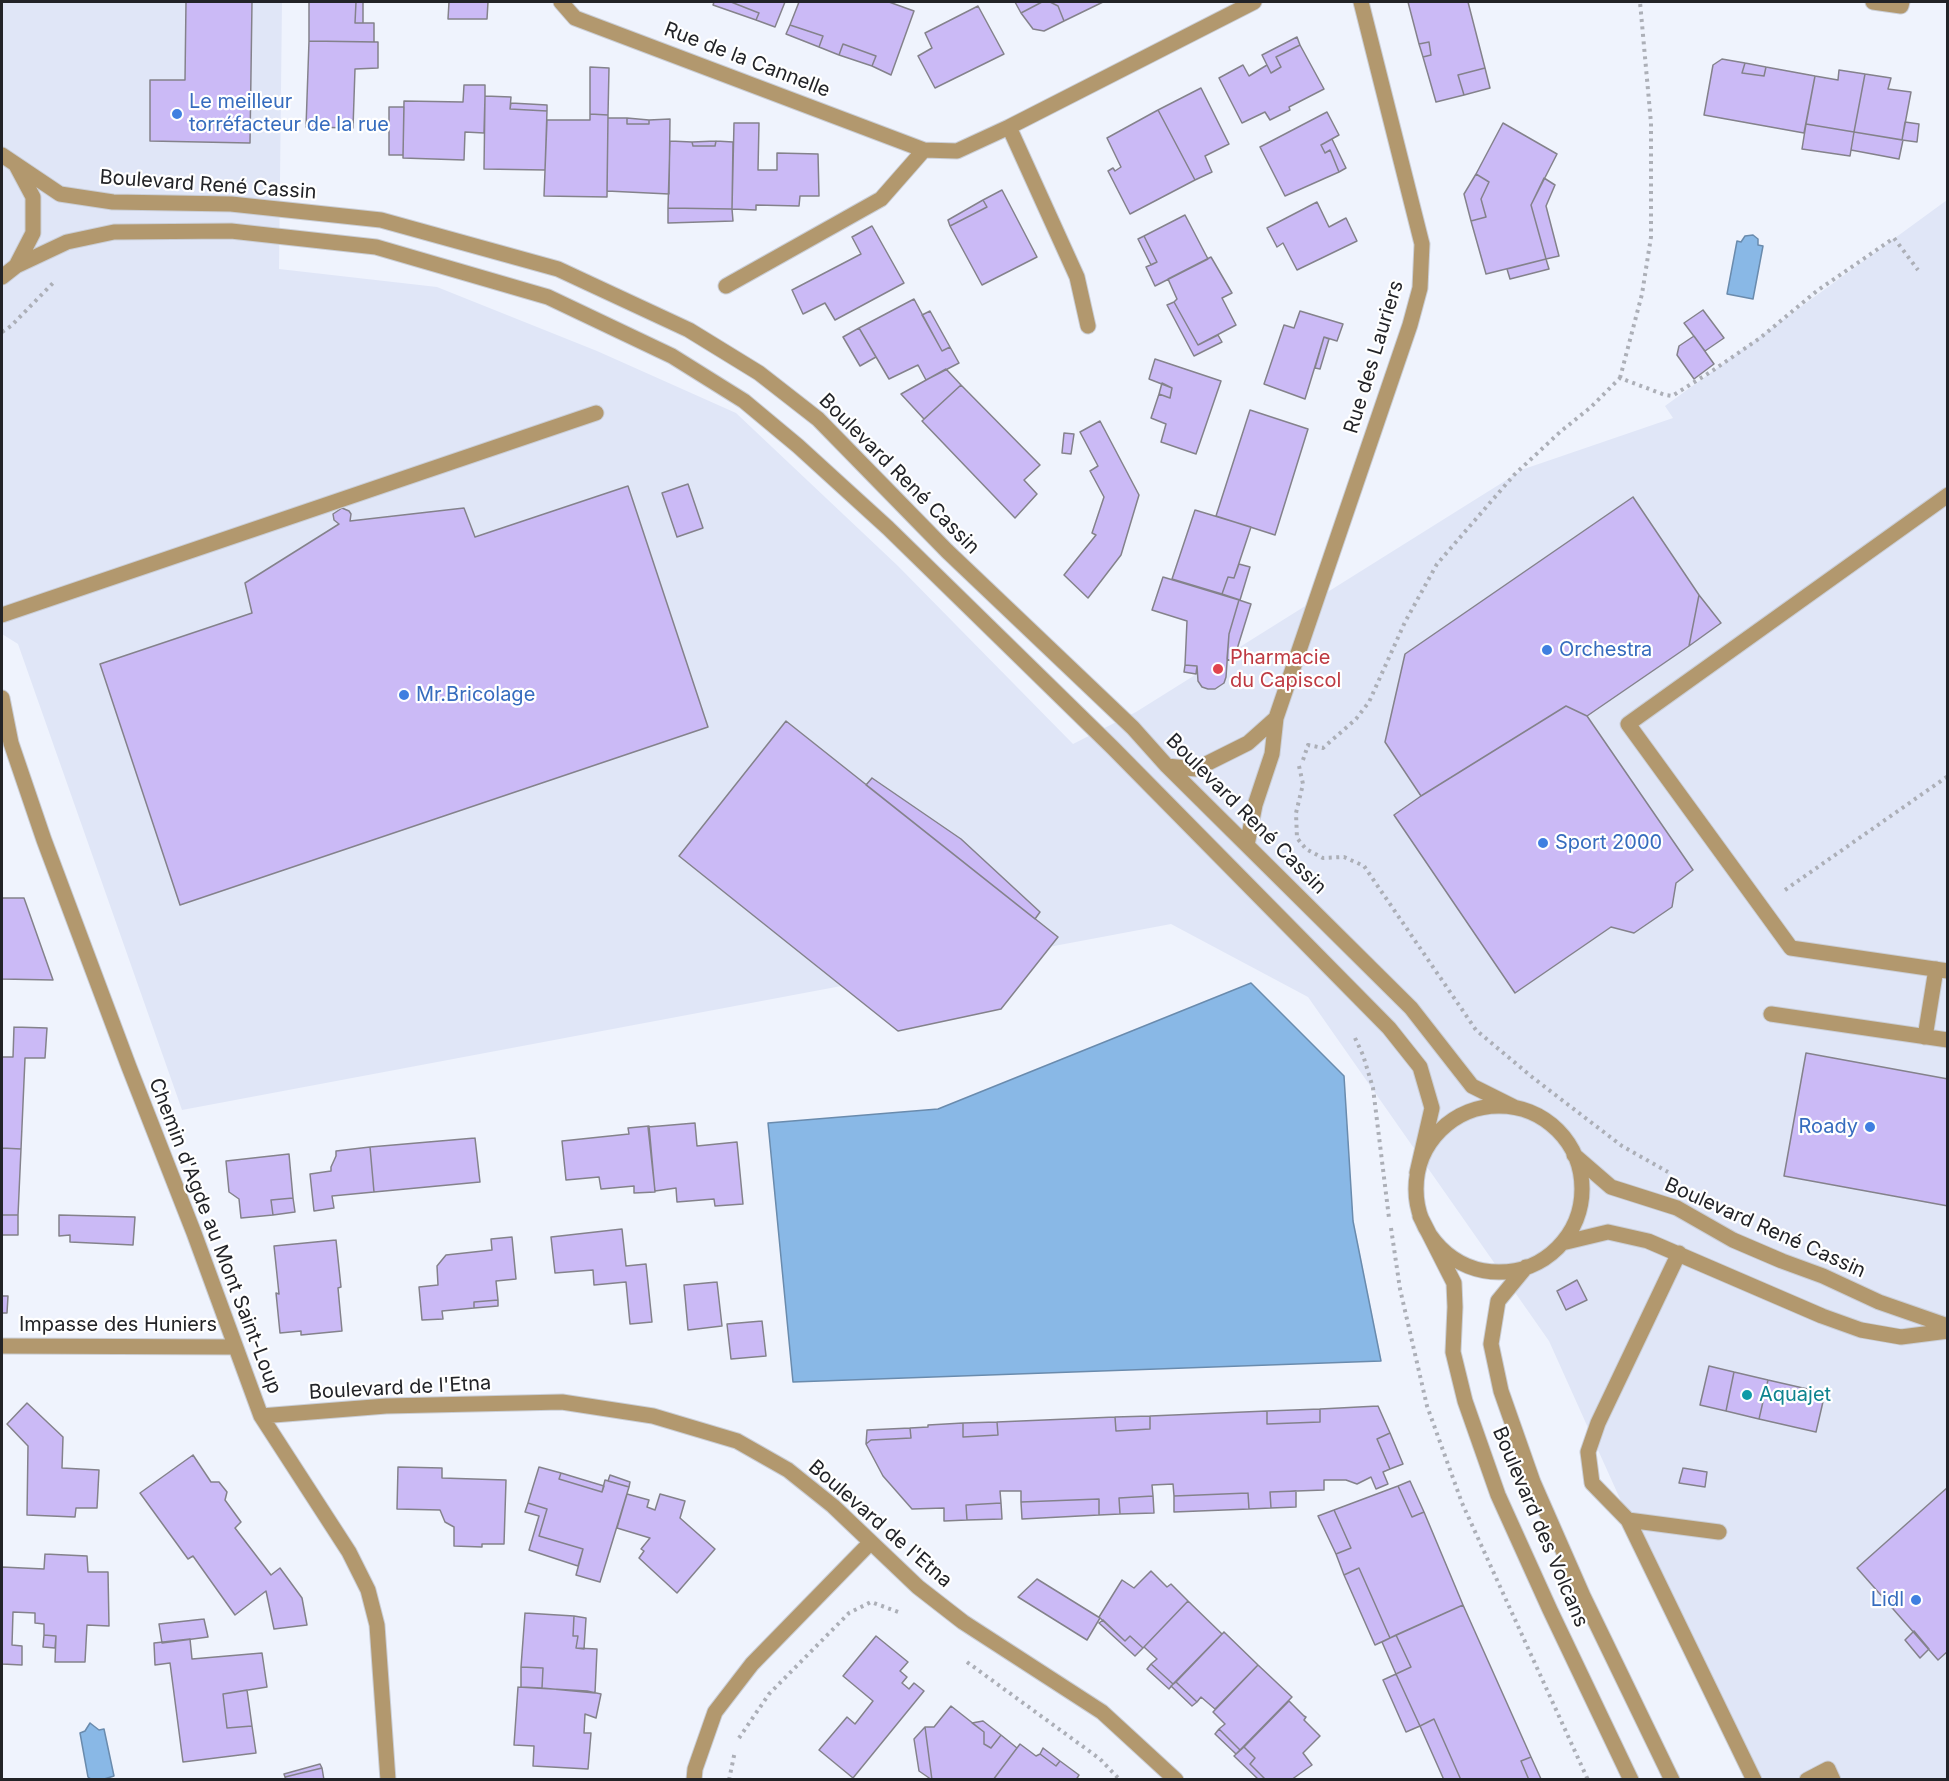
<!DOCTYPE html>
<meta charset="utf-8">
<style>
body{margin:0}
#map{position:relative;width:1949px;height:1781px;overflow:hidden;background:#eff3fd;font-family:Inter,sans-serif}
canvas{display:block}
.frame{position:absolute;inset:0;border:3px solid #222327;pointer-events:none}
</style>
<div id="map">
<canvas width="1949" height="1781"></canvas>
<div class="frame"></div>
</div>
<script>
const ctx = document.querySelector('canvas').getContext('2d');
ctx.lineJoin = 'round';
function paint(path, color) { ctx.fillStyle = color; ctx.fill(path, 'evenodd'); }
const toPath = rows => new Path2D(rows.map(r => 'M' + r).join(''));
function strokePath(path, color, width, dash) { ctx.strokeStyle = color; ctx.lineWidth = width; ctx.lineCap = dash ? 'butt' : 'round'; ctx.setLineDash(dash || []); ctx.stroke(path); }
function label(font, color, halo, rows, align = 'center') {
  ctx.font = font + ' Inter,sans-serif'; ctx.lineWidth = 4.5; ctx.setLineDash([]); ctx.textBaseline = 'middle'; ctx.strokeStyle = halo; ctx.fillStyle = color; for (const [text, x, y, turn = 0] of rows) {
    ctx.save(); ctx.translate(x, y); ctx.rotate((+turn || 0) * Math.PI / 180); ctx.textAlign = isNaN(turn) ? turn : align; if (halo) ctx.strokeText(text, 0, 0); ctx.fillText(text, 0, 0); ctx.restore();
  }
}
paint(toPath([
 [2,2,282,2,279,269,437,287,597,351,736,413,898,566,1073,744,1136,712,1524,469,1673,418,1665,406,1947,200,1947,1779,1746,1779,1549,1341,1308,997,1171,924,182,1110,18,644,2,634]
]), '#e0e6f7');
const water = toPath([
 [1753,235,1758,239,1758,245,1763,246,1753,299,1727,294,1737,241,1741,242,1745,236,1753,235],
 [1251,983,1344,1076,1353,1221,1381,1361,793,1382,768,1123,938,1109,1251,983],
 [90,1723,99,1730,104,1729,114,1776,101,1780,91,1779,88,1777,80,1733,85,1731,90,1723]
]);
paint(water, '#89b8e6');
strokePath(water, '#6a8bad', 1.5);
const building = toPath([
 [186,2,252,2,250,143,150,141,150,80,185,80,186,2],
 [309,2,356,2,355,23,374,23,374,42,309,41,309,2],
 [356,2,363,2,363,23,355,23,356,2],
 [449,2,488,2,487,19,448,19,449,2],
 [714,2,731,2,759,13,756,20,713,5,714,2],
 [731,2,785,2,775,27,756,20,759,13,731,2],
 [799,2,889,2,914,11,891,75,872,66,876,56,843,44,839,55,819,47,823,36,790,25,799,2],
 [1015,2,1042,2,1021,13,1015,2],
 [1042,2,1050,2,1058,6,1064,21,1044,31,1033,29,1021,13,1042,2],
 [1050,2,1103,2,1064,21,1058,6,1050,2],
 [1408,2,1468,2,1485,68,1458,75,1464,95,1436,102,1423,57,1431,55,1429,42,1419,44,1408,2],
 [978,6,1004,54,935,88,918,56,932,48,925,33,978,6],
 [790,25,823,36,819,47,786,34,790,25],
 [1297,37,1300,45,1276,57,1281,67,1271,73,1262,55,1297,37],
 [309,41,378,42,378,68,355,69,353,128,306,127,309,41],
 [1429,42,1431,55,1423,57,1419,44,1429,42],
 [843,44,876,56,872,66,839,55,843,44],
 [1300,45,1324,89,1289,107,1290,110,1270,120,1265,112,1242,123,1219,78,1243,65,1249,76,1267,65,1271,73,1281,67,1276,57,1300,45],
 [1722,59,1745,63,1742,73,1764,76,1766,67,1815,76,1804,133,1704,115,1713,65,1722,59],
 [1745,63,1766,67,1764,76,1742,73,1745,63],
 [590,67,609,68,608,115,590,114,590,67],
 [1485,68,1490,88,1464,95,1458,75,1485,68],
 [1839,70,1865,74,1854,132,1806,124,1815,76,1838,80,1839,70],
 [1865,74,1891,78,1888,89,1911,92,1902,140,1854,132,1865,74],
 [464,85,485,85,485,96,484,133,465,132,464,160,403,158,404,101,463,102,464,85],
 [1201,88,1229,144,1205,156,1212,172,1195,180,1158,110,1201,88],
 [485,96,511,97,510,109,547,111,545,170,484,169,485,96],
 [511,103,547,105,547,111,510,109,511,103],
 [389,107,404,107,403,155,389,155,389,107],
 [1158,110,1195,180,1130,214,1108,171,1113,168,1115,171,1121,167,1107,138,1158,110],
 [1327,112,1339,135,1321,145,1325,153,1330,150,1339,172,1285,196,1260,147,1327,112],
 [590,114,608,115,607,197,544,196,547,120,590,120,590,114],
 [608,118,627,118,627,124,649,124,649,120,670,119,669,194,607,191,608,118],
 [627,118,649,120,649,124,627,124,627,118],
 [1905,122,1919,124,1917,142,1902,140,1905,122],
 [734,123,759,123,758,170,777,170,777,153,818,154,819,196,800,196,799,206,756,205,756,210,732,209,734,123],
 [1503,123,1557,154,1531,205,1546,259,1486,274,1471,221,1486,217,1481,199,1489,182,1476,174,1503,123],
 [1806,124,1854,132,1850,156,1802,149,1806,124],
 [1854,132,1903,140,1899,159,1851,150,1854,132],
 [1332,139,1346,168,1339,172,1330,150,1325,153,1321,145,1332,139],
 [670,141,692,142,693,146,715,146,716,141,733,142,732,209,668,208,670,141],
 [716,141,715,146,693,146,692,142,716,141],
 [1476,174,1489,182,1481,199,1486,217,1471,221,1464,194,1476,174],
 [1544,178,1555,185,1546,206,1559,256,1546,259,1531,205,1544,178],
 [1002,190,1037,257,982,285,950,226,987,207,983,200,1002,190],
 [983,200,987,207,950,226,948,220,983,200],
 [1317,202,1329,227,1346,218,1357,241,1297,270,1283,243,1277,247,1267,228,1317,202],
 [668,208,732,209,733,221,668,223,668,208],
 [1185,215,1208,259,1155,286,1146,267,1157,262,1144,236,1185,215],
 [872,226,904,283,835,320,825,303,803,314,792,290,861,254,852,237,872,226],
 [1144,236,1157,262,1151,265,1138,239,1144,236],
 [1211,257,1232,293,1222,298,1236,325,1198,345,1174,302,1177,299,1168,279,1211,257],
 [1546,259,1549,269,1510,279,1507,269,1546,259],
 [914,299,942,351,950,347,959,363,926,380,918,365,889,379,859,328,914,299],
 [1174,302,1198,345,1218,335,1222,342,1194,356,1167,305,1174,302],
 [1703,310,1724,338,1705,351,1684,323,1703,310],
 [930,311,950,347,942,351,922,315,930,311],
 [1300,311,1343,324,1337,341,1324,337,1305,399,1264,384,1284,325,1294,328,1300,311],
 [859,328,876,357,860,366,843,337,859,328],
 [1694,336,1714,364,1694,379,1677,355,1679,346,1694,336],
 [1324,337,1329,339,1320,369,1315,368,1324,337],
 [1155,359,1221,381,1196,454,1161,442,1166,424,1151,418,1159,394,1170,398,1172,388,1149,379,1155,359],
 [946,369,961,385,924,419,901,394,946,369],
 [1162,383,1172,388,1170,398,1159,394,1162,383],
 [961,385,1040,465,1024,480,1037,494,1015,518,922,421,961,385],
 [1250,410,1308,429,1275,535,1216,516,1250,410],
 [1100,421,1139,495,1121,555,1088,598,1064,575,1096,535,1092,533,1104,497,1090,471,1098,466,1080,432,1100,421],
 [1064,433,1074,434,1071,454,1062,453,1064,433],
 [688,484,703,528,677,537,662,493,688,484],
 [628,486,708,727,180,905,100,664,252,613,245,583,339,524,334,520,333,514,342,508,349,511,351,514,350,521,464,508,475,537,628,486],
 [1633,497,1699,595,1689,646,1587,716,1566,706,1421,796,1385,742,1405,654,1633,497],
 [1195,510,1251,527,1234,578,1228,577,1222,594,1172,579,1195,510],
 [1239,564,1250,567,1240,600,1222,594,1228,577,1234,578,1239,564],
 [1163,577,1239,600,1229,634,1226,677,1224,683,1215,689,1208,689,1202,687,1198,681,1197,666,1185,665,1187,621,1152,610,1163,577],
 [1699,595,1721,623,1689,646,1699,595],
 [1239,600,1251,604,1233,662,1227,659,1229,634,1239,600],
 [1185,665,1197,666,1196,674,1184,672,1185,665],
 [1566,706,1587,716,1693,870,1676,883,1672,907,1634,933,1611,927,1515,993,1394,815,1421,796,1566,706],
 [786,721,1058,937,1001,1009,898,1031,679,856,786,721],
 [872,778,961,839,1040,912,1035,919,866,785,872,778],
 [2,898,24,898,53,980,2,979,2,898],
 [14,1027,47,1028,45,1058,25,1058,21,1149,2,1148,2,1057,13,1057,14,1027],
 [1806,1053,1948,1079,1948,1206,1784,1176,1806,1053],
 [695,1123,697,1146,737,1142,743,1204,715,1206,714,1199,677,1202,676,1188,655,1191,648,1127,695,1123],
 [649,1126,655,1192,634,1193,634,1186,601,1189,599,1177,566,1180,562,1141,629,1134,628,1128,649,1126],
 [475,1138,480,1182,374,1192,370,1147,475,1138],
 [370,1147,374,1192,332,1196,334,1208,314,1211,310,1174,331,1171,331,1167,336,1156,336,1151,370,1147],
 [2,1148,21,1149,18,1215,2,1215,2,1148],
 [289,1154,293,1198,271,1200,273,1215,241,1218,239,1199,229,1192,226,1161,289,1154],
 [293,1198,295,1212,273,1215,271,1200,293,1198],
 [2,1215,18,1215,18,1235,2,1235,2,1215],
 [59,1215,135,1217,133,1245,70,1242,70,1235,59,1236,59,1215],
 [622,1229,626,1266,646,1264,652,1322,630,1324,626,1282,594,1285,593,1270,555,1273,551,1237,622,1229],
 [512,1237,516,1279,496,1281,498,1300,474,1302,474,1308,442,1311,443,1319,422,1320,419,1287,438,1285,437,1266,446,1255,492,1250,491,1239,512,1237],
 [336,1240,341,1287,338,1288,342,1331,301,1335,301,1331,280,1333,276,1293,279,1294,274,1246,336,1240],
 [1577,1280,1587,1300,1566,1310,1557,1291,1577,1280],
 [717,1282,722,1326,688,1330,684,1285,717,1282],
 [2,1296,8,1296,7,1313,2,1313,2,1296],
 [498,1300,498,1306,474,1308,474,1302,498,1300],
 [762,1321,766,1356,731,1359,727,1324,762,1321],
 [1709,1366,1734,1372,1726,1411,1700,1405,1709,1366],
 [1734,1372,1768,1380,1759,1419,1726,1411,1734,1372],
 [1768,1380,1825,1393,1816,1432,1759,1419,1768,1380],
 [27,1403,63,1437,62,1468,99,1470,97,1508,76,1508,75,1517,27,1515,28,1446,7,1424,27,1403],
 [1378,1406,1390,1433,1377,1439,1390,1469,1383,1472,1388,1484,1376,1489,1371,1477,1357,1484,1346,1480,1324,1480,1324,1490,1270,1492,1271,1508,1249,1509,1248,1493,1174,1496,1173,1484,1152,1485,1153,1496,1119,1498,1120,1514,1099,1515,1099,1499,1021,1502,1021,1491,1000,1491,1001,1503,966,1505,967,1520,944,1521,944,1508,912,1509,883,1476,866,1444,871,1440,911,1438,910,1428,928,1427,928,1425,963,1423,963,1437,998,1435,997,1422,1115,1417,1116,1431,1150,1429,1150,1416,1267,1411,1267,1424,1320,1422,1320,1409,1378,1406],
 [1320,1409,1320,1422,1267,1424,1267,1411,1320,1409],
 [1150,1416,1150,1429,1116,1431,1115,1417,1150,1416],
 [997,1422,998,1435,963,1437,963,1423,997,1422],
 [910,1428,911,1438,871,1440,866,1444,867,1430,910,1428],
 [1390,1433,1403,1464,1390,1469,1377,1439,1390,1433],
 [193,1455,211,1482,219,1482,227,1492,225,1500,241,1522,235,1528,271,1575,280,1568,302,1598,307,1625,274,1629,266,1591,235,1615,193,1556,188,1559,140,1493,193,1455],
 [398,1467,442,1468,442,1478,506,1480,504,1544,482,1544,482,1547,454,1546,454,1527,445,1522,440,1510,397,1509,398,1467],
 [539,1467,561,1473,559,1479,602,1492,605,1480,629,1487,600,1582,576,1575,583,1549,539,1536,547,1509,528,1503,539,1467],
 [1683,1468,1707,1472,1705,1487,1679,1483,1683,1468],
 [561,1473,604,1486,602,1492,559,1479,561,1473],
 [610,1475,630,1482,629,1487,608,1481,610,1475],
 [1410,1481,1424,1512,1412,1517,1398,1486,1410,1481],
 [1398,1486,1412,1517,1424,1512,1463,1605,1390,1638,1359,1568,1344,1575,1336,1554,1351,1548,1334,1510,1398,1486],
 [1948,1487,1948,1651,1938,1660,1857,1568,1948,1487],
 [1296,1491,1296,1507,1271,1508,1270,1492,1296,1491],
 [1248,1493,1249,1509,1174,1512,1174,1496,1248,1493],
 [627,1494,649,1500,647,1507,655,1510,660,1494,685,1501,680,1518,715,1549,677,1593,639,1558,644,1551,641,1549,650,1538,617,1528,627,1494],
 [1153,1496,1154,1513,1120,1514,1119,1498,1153,1496],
 [1099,1499,1099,1515,1022,1519,1021,1502,1099,1499],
 [528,1503,547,1509,539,1536,583,1549,578,1566,529,1550,539,1516,525,1512,528,1503],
 [1001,1503,1002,1519,967,1520,966,1505,1001,1503],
 [1334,1510,1351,1548,1336,1554,1318,1516,1334,1510],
 [45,1554,87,1556,88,1572,108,1572,109,1626,87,1625,85,1662,55,1662,56,1636,44,1635,44,1624,35,1623,35,1613,13,1612,12,1645,22,1646,22,1665,2,1664,2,1567,44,1569,45,1554],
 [1359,1568,1390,1638,1375,1645,1344,1575,1359,1568],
 [1151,1571,1167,1587,1171,1584,1188,1601,1143,1648,1130,1636,1125,1641,1099,1617,1122,1580,1134,1588,1151,1571],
 [1037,1579,1100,1618,1087,1640,1018,1597,1037,1579],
 [1188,1601,1222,1634,1173,1684,1151,1664,1157,1659,1144,1647,1188,1601],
 [1463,1605,1531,1757,1521,1761,1529,1780,1461,1780,1434,1719,1420,1726,1396,1674,1411,1667,1396,1635,1463,1605],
 [525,1613,574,1616,573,1636,578,1636,576,1648,597,1649,595,1693,542,1688,543,1668,521,1667,525,1613],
 [574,1616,586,1618,584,1649,576,1648,578,1636,573,1636,574,1616],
 [204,1619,208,1637,162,1643,159,1624,204,1619],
 [1103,1620,1125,1641,1130,1636,1143,1648,1135,1656,1099,1623,1103,1620],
 [1914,1631,1929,1649,1920,1658,1905,1640,1914,1631],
 [1224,1632,1258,1665,1215,1709,1201,1697,1197,1702,1176,1682,1224,1632],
 [44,1635,56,1636,55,1648,43,1647,44,1635],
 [1396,1635,1411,1667,1396,1674,1382,1642,1396,1635],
 [876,1636,908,1662,900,1671,907,1677,902,1683,909,1689,914,1683,924,1691,853,1778,819,1750,847,1717,855,1724,873,1701,843,1676,876,1636],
 [190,1639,192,1659,262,1653,267,1687,223,1694,227,1728,252,1726,256,1753,183,1762,170,1663,155,1665,154,1643,190,1639],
 [1151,1664,1173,1684,1169,1689,1147,1669,1151,1664],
 [1258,1665,1292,1697,1240,1750,1219,1729,1225,1724,1213,1712,1258,1665],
 [521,1667,543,1668,542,1688,521,1687,521,1667],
 [1396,1674,1420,1726,1406,1732,1383,1680,1396,1674],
 [1176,1682,1197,1702,1192,1706,1171,1686,1176,1682],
 [518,1687,587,1691,601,1694,596,1718,585,1714,584,1733,591,1733,588,1769,533,1766,534,1746,514,1745,518,1687],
 [247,1690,252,1726,227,1728,223,1694,247,1690],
 [1289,1701,1304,1716,1306,1717,1304,1720,1320,1736,1303,1753,1312,1765,1291,1780,1266,1780,1250,1764,1255,1758,1244,1747,1289,1701],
 [951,1706,984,1732,984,1744,991,1748,1001,1735,1017,1748,993,1780,932,1780,925,1727,934,1727,951,1706],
 [1434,1719,1461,1780,1444,1780,1420,1726,1434,1719],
 [983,1721,1001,1735,991,1748,984,1744,984,1732,972,1723,983,1721],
 [925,1727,932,1780,919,1771,914,1739,925,1727],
 [1219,1729,1240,1750,1236,1754,1215,1734,1219,1729],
 [1020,1744,1036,1756,1040,1754,1056,1766,1060,1761,1079,1775,1076,1780,993,1780,1020,1744],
 [1244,1747,1255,1758,1250,1764,1266,1780,1259,1780,1234,1756,1244,1747],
 [1043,1748,1060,1761,1056,1766,1040,1754,1043,1748],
 [1531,1757,1541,1779,1540,1780,1529,1780,1521,1761,1531,1757],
 [320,1764,322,1768,285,1777,284,1774,320,1764],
 [322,1768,324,1780,286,1780,285,1777,322,1768]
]);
paint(building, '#cbbaf6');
strokePath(building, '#84828b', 1.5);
const minor = toPath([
 [561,2,575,18,924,150,957,151,1009,127,1254,2],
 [1873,2,1901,6,1902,2],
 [1009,127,1077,277,1088,326],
 [2,155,60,194,113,202,231,204,381,220,558,269,689,330,759,373,818,419,947,551,1133,728,1167,766,1411,1008,1472,1086,1514,1107],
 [16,266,67,242,114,232,231,231,376,247,548,297,672,356,744,401,798,446,888,528,1113,748,1389,1028,1420,1067,1432,1108,1417,1173],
 [2,277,16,266,33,233,33,197,17,167],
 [726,286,881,199,924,150],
 [1948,495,1628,724,1791,948,1948,971],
 [2,615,596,413],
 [2,698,11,743,44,840,129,1067,194,1233,261,1416,349,1552,368,1590,377,1625,388,1780],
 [1167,766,1196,769,1248,743,1276,718],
 [1247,845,1255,805,1272,754,1276,718,1410,325,1420,288,1422,244,1361,2],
 [1771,1014,1948,1040],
 [1925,1037,1936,969],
 '1416 1189a83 83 0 1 1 166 0a83 83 0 1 1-166 0Z',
 [1574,1155,1611,1187,1677,1208,1733,1240,1782,1261,1823,1276,1879,1302,1948,1326],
 [1420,1216,1454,1283,1455,1307,1453,1352,1465,1401,1498,1495,1550,1610,1631,1780],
 [1562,1243,1608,1232,1648,1241,1822,1316,1861,1330,1901,1337,1948,1331],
 [1679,1253,1598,1423,1588,1452,1592,1483,1628,1520,1754,1780],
 [1526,1267,1498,1301,1491,1344,1501,1391,1533,1482,1583,1596,1672,1780],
 [2,1346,235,1347],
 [261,1416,386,1406,562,1402,653,1416,737,1441,788,1470,833,1506,918,1587,963,1622,1102,1712,1176,1780],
 [1628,1520,1719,1532],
 [694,1780,695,1769,715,1712,752,1664,871,1542],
 [1807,1780,1828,1769,1833,1780]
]);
strokePath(minor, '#caced6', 17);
strokePath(toPath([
 [2,332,11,326,53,283],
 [1620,378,1642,294,1651,237,1651,123,1640,2],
 [1303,760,1308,745,1323,748,1356,719,1369,702,1405,622,1437,564,1514,475,1560,432,1591,407,1620,378,1665,395,1672,396,1712,371,1760,338,1818,290,1894,238,1918,270],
 [1299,766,1303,784,1296,813,1297,838,1306,849,1323,858,1344,857,1364,866,1476,1030,1532,1077,1622,1146,1668,1172],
 [1785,890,1948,776],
 [1355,1038,1363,1055,1373,1088,1389,1218],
 [1391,1228,1400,1289,1427,1406,1462,1503,1588,1780],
 [967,1662,1100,1759,1120,1780],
 [739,1738,769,1694,849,1613,871,1602,901,1613],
 [729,1780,735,1751]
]), '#acafb7', 4, [3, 4.5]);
strokePath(minor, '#b2986e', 15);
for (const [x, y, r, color] of [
 [177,114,6,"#3f7fe0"],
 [1547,650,6,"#3f7fe0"],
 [1218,669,6,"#e0444e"],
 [404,695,6,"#3f7fe0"],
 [1543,843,6,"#3f7fe0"],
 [1870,1127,6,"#3f7fe0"],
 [1747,1395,6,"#0f9aa8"],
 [1916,1600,6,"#3f7fe0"]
]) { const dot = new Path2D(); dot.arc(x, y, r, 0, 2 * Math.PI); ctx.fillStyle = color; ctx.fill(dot); strokePath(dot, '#fff', 2); }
label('20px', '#222327', '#fff', [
 ["Rue de la Cannelle",747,60,21],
 ["Boulevard René Cassin",208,185,4],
 ["Rue des Lauriers",1374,357,-73],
 ["Boulevard René Cassin",899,474,45],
 ["Boulevard René Cassin",1246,814,45],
 ["Boulevard René Cassin",1765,1228,24],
 ["Chemin d'Agde au Mont Saint-Loup",215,1236,69],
 ["Impasse des Huniers",118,1325],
 ["Boulevard de l'Etna",400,1388,-3],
 ["Boulevard de l'Etna",880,1524,41],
 ["Boulevard des Volcans",1540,1527,67]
]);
label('20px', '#366cbe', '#fff', [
 ["Le meilleur",189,102],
 ["torréfacteur de la rue",189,125],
 ["Orchestra",1559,650],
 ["Mr.Bricolage",416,695],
 ["Sport 2000",1555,843],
 ["Roady",1858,1127,"right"],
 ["Lidl",1904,1600,"right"]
], 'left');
label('20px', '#be3a42', '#fff', [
 ["Pharmacie",1230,658],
 ["du Capiscol",1230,681]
], 'left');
label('20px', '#0d838f', '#fff', [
 ["Aquajet",1759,1395]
], 'left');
</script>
